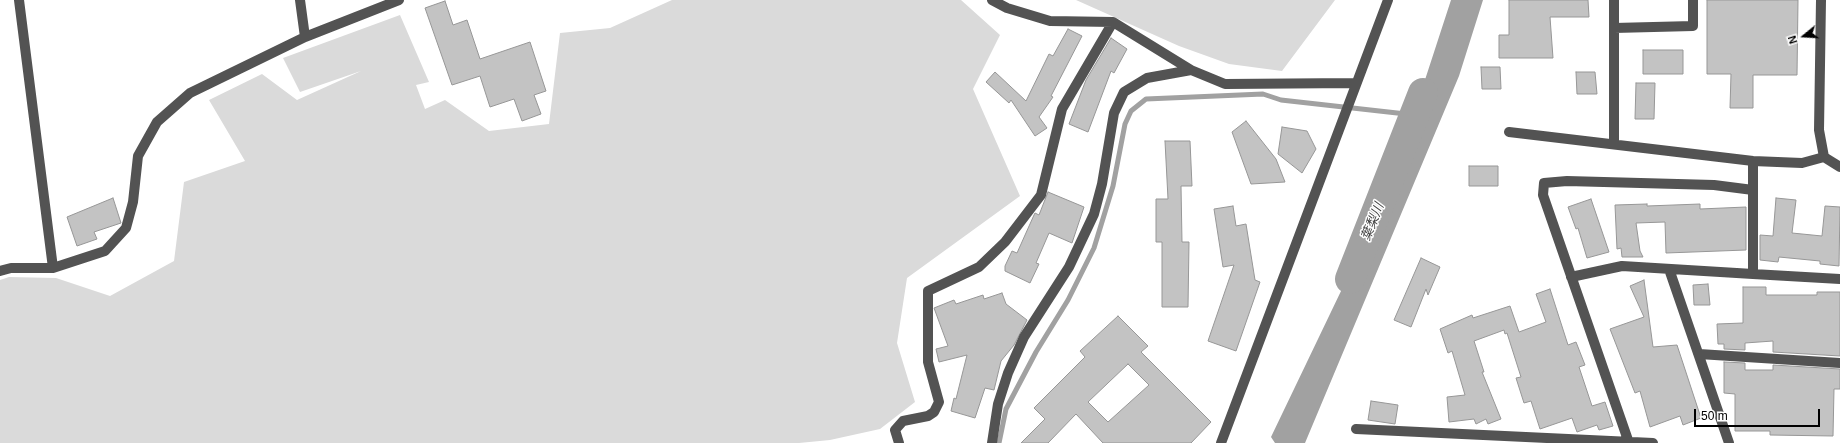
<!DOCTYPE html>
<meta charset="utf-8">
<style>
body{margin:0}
#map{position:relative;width:1840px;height:443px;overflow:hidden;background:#fff;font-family:Arial,sans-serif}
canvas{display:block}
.north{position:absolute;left:1784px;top:16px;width:40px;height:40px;-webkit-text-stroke:3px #fff;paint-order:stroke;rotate:252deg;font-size:11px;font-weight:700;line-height:16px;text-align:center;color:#000}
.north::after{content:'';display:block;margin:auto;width:14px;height:18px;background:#000;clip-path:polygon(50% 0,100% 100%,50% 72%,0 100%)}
.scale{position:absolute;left:1694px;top:409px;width:126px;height:18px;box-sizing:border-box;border:2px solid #000;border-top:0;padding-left:5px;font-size:12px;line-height:14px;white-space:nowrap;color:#000;-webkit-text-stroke:3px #fff;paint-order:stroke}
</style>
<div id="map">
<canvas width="1840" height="443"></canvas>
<div class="north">N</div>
<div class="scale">50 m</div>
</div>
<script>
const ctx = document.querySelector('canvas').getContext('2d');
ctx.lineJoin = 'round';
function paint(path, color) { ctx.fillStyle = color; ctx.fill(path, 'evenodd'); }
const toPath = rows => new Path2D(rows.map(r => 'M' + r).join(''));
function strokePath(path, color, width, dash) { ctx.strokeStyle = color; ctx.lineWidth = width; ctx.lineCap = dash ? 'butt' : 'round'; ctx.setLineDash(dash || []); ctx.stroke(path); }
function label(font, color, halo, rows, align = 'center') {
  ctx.font = font + ' Arial,"Noto Sans JP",sans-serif'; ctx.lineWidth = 3; ctx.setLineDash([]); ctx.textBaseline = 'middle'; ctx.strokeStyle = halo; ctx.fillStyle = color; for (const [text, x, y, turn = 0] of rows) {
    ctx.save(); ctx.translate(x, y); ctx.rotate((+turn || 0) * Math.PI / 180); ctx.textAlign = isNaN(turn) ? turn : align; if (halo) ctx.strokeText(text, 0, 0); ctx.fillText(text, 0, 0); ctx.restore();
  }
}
paint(toPath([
 [672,0,961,0,1000,35,973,89,1020,196,907,278,897,343,915,402,880,429,830,440,799,443,0,443,0,280,9,277,56,278,110,296,174,261,184,182,245,161,209,100,262,74,297,100,361,71,300,92,283,58,400,15,429,82,416,85,425,109,445,100,489,131,549,124,560,33,610,28],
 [1076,0,1335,0,1282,71,1229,64,1179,46]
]), '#dadada');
paint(toPath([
 [1451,0,1483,0,1459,76,1305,443,1275,443,1271,437,1365,241,1408,132]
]), '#a1a1a1');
strokePath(toPath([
 [999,443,1006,409,1036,352,1068,300,1094,248,1113,186,1125,124,1131,111,1146,99,1263,94,1281,100,1415,115]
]), '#a1a1a1', 5);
strokePath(toPath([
 [1350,279,1423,93]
]), '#a1a1a1', 30);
const building = toPath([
 [1509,0,1588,0,1589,17,1550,17,1553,58,1499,58,1499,35,1509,35,1509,0],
 [1707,0,1798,0,1797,75,1753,75,1753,108,1730,108,1731,74,1707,74,1707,0],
 [445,1,453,25,467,20,480,59,530,42,546,91,534,95,541,114,522,121,514,99,490,107,480,76,452,85,425,8,445,1],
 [1068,29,1082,36,1051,96,1053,97,1039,117,1047,128,1035,136,1011,100,1009,103,986,82,995,72,1026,101,1049,54,1053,56,1068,29],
 [1111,38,1127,49,1114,73,1111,71,1088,132,1069,124,1086,80,1111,38],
 [1643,50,1683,50,1683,74,1643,74,1643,50],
 [1481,67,1500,67,1501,89,1482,89,1481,67],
 [1576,72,1595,72,1597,94,1577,94,1576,72],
 [1636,83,1655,83,1654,119,1635,119,1636,83],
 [1246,121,1276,159,1285,182,1251,184,1232,132,1246,121],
 [1282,127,1307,131,1316,149,1302,173,1278,154,1282,127],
 [1165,141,1190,141,1192,186,1181,186,1182,242,1189,242,1188,307,1162,307,1162,242,1156,242,1156,199,1168,199,1165,141],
 [1469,166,1498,166,1498,186,1469,186,1469,166],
 [1048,192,1084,207,1072,243,1049,233,1036,263,1039,264,1030,283,1005,271,1005,266,1012,251,1017,253,1034,215,1035,213,1039,215,1048,192],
 [113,198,121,223,94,232,97,239,77,246,67,217,113,198],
 [1776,198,1796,200,1792,233,1822,236,1825,206,1840,207,1839,266,1820,264,1820,261,1779,257,1778,262,1760,260,1760,235,1773,236,1776,198],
 [1591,199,1609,252,1587,258,1578,228,1576,229,1568,207,1591,199],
 [1647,204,1647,206,1700,204,1700,209,1746,207,1746,250,1666,253,1665,222,1636,223,1640,251,1643,257,1622,257,1621,248,1617,249,1615,205,1647,204],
 [1233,206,1236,226,1246,224,1255,280,1260,282,1236,351,1208,341,1234,265,1223,267,1214,209,1233,206],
 [1421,258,1440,267,1428,295,1426,289,1411,327,1394,320,1421,258],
 [1644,280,1653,347,1677,345,1701,418,1683,425,1680,416,1650,427,1640,391,1635,393,1610,329,1644,317,1630,286,1644,280],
 [1708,284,1710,305,1694,305,1693,285,1708,284],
 [1743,287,1766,287,1766,295,1817,295,1817,292,1840,292,1840,356,1773,352,1773,341,1745,343,1745,350,1724,349,1724,344,1718,344,1717,324,1743,323,1743,287],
 [1550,289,1568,345,1576,342,1585,365,1579,367,1592,406,1605,402,1613,426,1599,430,1597,425,1577,432,1572,418,1540,429,1531,401,1524,403,1516,378,1521,377,1507,333,1505,334,1504,330,1474,341,1484,372,1482,372,1501,419,1488,424,1486,419,1476,424,1474,419,1449,422,1447,397,1465,395,1452,351,1448,353,1440,329,1472,315,1473,318,1510,306,1519,332,1546,322,1536,294,1550,289],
 [1002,293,1006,304,1027,320,1014,345,1001,361,994,390,985,388,975,418,951,411,954,398,956,399,967,355,939,362,936,349,948,346,934,308,954,300,956,304,983,295,984,299,1002,293],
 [1118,316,1148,346,1141,352,1211,422,1191,443,1103,443,1076,414,1048,443,1021,443,1045,419,1034,408,1085,357,1080,351,1118,316],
 [1128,364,1149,385,1108,422,1088,402,1128,364],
 [1724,362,1745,363,1745,370,1773,370,1773,365,1840,369,1840,389,1834,389,1833,436,1770,435,1770,431,1735,431,1735,394,1724,393,1724,362],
 [1371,401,1398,405,1395,424,1368,420,1371,401]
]);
paint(building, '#c3c3c3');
strokePath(building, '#979797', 1);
strokePath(toPath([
 [19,0,53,268],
 [300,0,305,37],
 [992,0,1007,8,1050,21,1113,22,1191,70],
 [1614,0,1614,143],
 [1821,0,1819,130,1824,157,1840,167],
 [1614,28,1693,26,1693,0],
 [1509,132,1753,161,1802,163,1824,157],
 [1669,269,1729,443],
 [0,271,11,268,53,268,105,251,126,228,133,202,138,156,157,122,190,93,305,37,399,0],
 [1753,274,1840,279],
 [1571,277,1622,266,1753,274,1753,161],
 [1699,354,1840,363],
 [1356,429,1653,443],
 [899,443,895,430,903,421,928,416,934,412,939,402,928,362,928,291,979,267,1005,242,1041,195,1062,109,1113,22],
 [992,443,998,404,1008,373,1024,337,1069,267,1094,214,1102,184,1114,113,1124,92,1147,78,1191,70,1225,84,1355,83],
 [1221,443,1388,0],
 [1629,443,1543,195,1544,183,1567,181,1714,185,1753,190]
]), '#535353', 10);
label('italic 13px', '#424242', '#fff', [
 ["葉梨川",1373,222,-68]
]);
</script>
